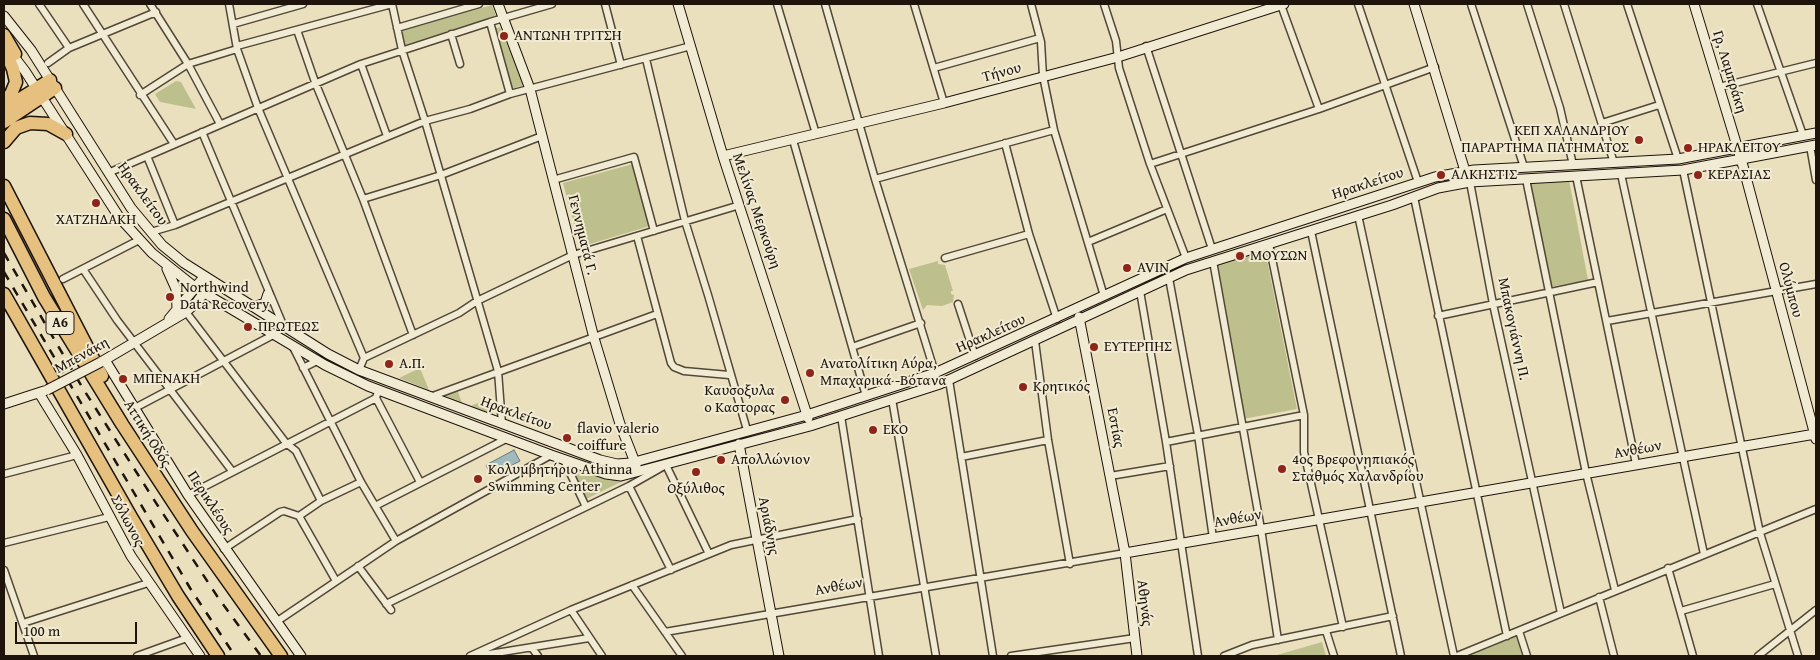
<!DOCTYPE html>
<meta charset="utf-8">
<style>
body{margin:0}
#map{position:relative;width:1820px;height:660px;overflow:hidden;background:#eae0bd;font-family:"Gentium Book Plus",serif}
canvas{display:block}
.frame{position:absolute;inset:0;border:5px solid #1f140c;pointer-events:none}
.scale{position:absolute;left:15px;top:622px;width:122px;height:22px;box-sizing:border-box;border:2px solid #1f140c;border-top:0;padding-left:6px;font-size:15px;line-height:18px;white-space:nowrap;color:#1f140c;-webkit-text-stroke:4px #f1ebd4;paint-order:stroke}
</style>
<div id="map">
<canvas width="1820" height="660"></canvas>
<div class="frame"></div>
<div class="scale">100 m</div>
</div>
<script>
const ctx = document.querySelector('canvas').getContext('2d');
ctx.lineJoin = 'round';
function paint(path, color) { ctx.fillStyle = color; ctx.fill(path, 'evenodd'); }
const toPath = rows => new Path2D(rows.map(r => 'M' + r).join(''));
function strokePath(path, color, width, dash) { ctx.strokeStyle = color; ctx.lineWidth = width; ctx.lineCap = dash ? 'butt' : 'round'; ctx.setLineDash(dash || []); ctx.stroke(path); }
function label(font, color, halo, rows, align = 'center') {
  ctx.font = font + ' "Gentium Book Plus",serif'; ctx.lineWidth = 4; ctx.setLineDash([]); ctx.textBaseline = 'middle'; ctx.strokeStyle = halo; ctx.fillStyle = color; for (const [text, x, y, turn = 0] of rows) {
    ctx.save(); ctx.translate(x, y); ctx.rotate((+turn || 0) * Math.PI / 180); ctx.textAlign = isNaN(turn) ? turn : align; if (halo) ctx.strokeText(text, 0, 0); ctx.fillText(text, 0, 0); ctx.restore();
  }
}
paint(toPath([
 [492,5,496,16,404,45,401,31],
 [500,27,524,85,511,89,494,29],
 [176,81,181,82,196,109,160,102,155,94],
 [633,164,650,226,580,247,563,183],
 [1569,180,1588,280,1550,287,1528,183],
 [1265,250,1297,409,1243,419,1215,265],
 [938,261,938,264,945,265,953,291,951,291,951,294,954,295,953,302,942,306,927,305,923,310,909,269],
 [420,368,429,390,399,378],
 [457,389,462,403,442,395],
 [492,398,493,415,470,406],
 [569,468,598,477,623,481,584,500],
 [1517,636,1522,655,1469,656],
 [1322,642,1326,656,1277,656,1277,655]
]), '#bdc08d');
const water = toPath([
 [514,450,520,461,491,476,486,465,514,450]
]);
paint(water, '#9fbabe');
strokePath(water, '#6c7877', 1);
const street = toPath([
 [39,4,69,48],
 [83,4,174,144],
 [150,4,188,64,220,124],
 [229,4,237,49,258,108,364,358,359,370],
 [392,4,402,50,425,121,498,371,502,424],
 [605,4,621,65],
 [777,4,816,134],
 [825,4,875,179,935,373],
 [914,4,944,103],
 [1031,4,1041,42,1043,76,1054,130,1104,296],
 [1104,4,1116,41,1119,68,1150,164,1186,258],
 [1358,4,1418,182],
 [1471,4,1524,167],
 [1527,4,1560,108,1573,165],
 [1564,4,1614,163],
 [1627,4,1678,159],
 [1757,4,1803,135],
 [1281,5,1319,109],
 [490,22,510,94],
 [233,24,303,4],
 [397,28,479,4],
 [297,30,315,82,363,199,413,335],
 [451,34,460,64],
 [237,46,392,4],
 [1146,46,1212,249],
 [646,59,685,221,708,295,747,430],
 [48,63,69,48,156,12],
 [361,64,387,136],
 [934,68,1040,38],
 [1719,87,1816,63],
 [140,95,188,64,237,49],
 [1602,123,1659,105],
 [202,132,283,325],
 [793,140,866,396],
 [1005,143,1029,234,1057,319],
 [1810,146,1816,180],
 [147,156,175,225],
 [1150,164,1319,109,1435,67],
 [1683,170,1760,533,1798,656],
 [108,173,361,64,490,22,552,4],
 [1621,174,1704,554],
 [1576,176,1636,464],
 [875,179,1054,130],
 [1526,179,1586,473,1615,590],
 [553,180,634,157,654,231],
 [1470,182,1493,304,1561,613],
 [1414,197,1507,636],
 [363,199,441,175,542,136],
 [1358,215,1454,656],
 [1311,231,1401,656],
 [151,232,175,225,425,121,470,109,510,94,691,46],
 [637,236,671,363,674,367,684,371,729,375],
 [1088,242,1167,209],
 [1269,244,1304,415,1304,452,1343,627],
 [945,258,1029,234],
 [1213,261,1261,529,1278,640],
 [83,269,117,320,232,471],
 [1169,278,1198,435,1213,538],
 [63,279,139,240],
 [1140,291,1166,442,1198,656],
 [958,304,975,356],
 [186,312,286,443,296,451,321,501],
 [1438,316,1598,282],
 [1607,321,1816,284],
 [1035,341,1048,440,1070,564],
 [293,347,361,482,396,541],
 [852,347,921,323],
 [364,358,459,313,477,301,573,255,740,205],
 [303,368,317,361],
 [949,380,993,656],
 [430,397,657,314],
 [376,398,420,482],
 [892,399,936,656],
 [133,409,273,335],
 [841,416,879,656],
 [1166,442,1304,415],
 [961,457,1048,440],
 [564,460,586,507],
 [4,474,77,455],
 [1110,476,1170,466],
 [629,486,671,570],
 [188,495,376,398,378,391],
 [377,505,506,439],
 [299,516,336,581],
 [299,516,321,501,361,482],
 [4,543,109,517],
 [224,549,280,512,284,511,299,516],
 [358,566,391,610],
 [1668,568,1693,656],
 [4,570,34,656],
 [632,585,682,656],
 [1599,597,1614,656],
 [386,604,629,486,666,465,709,554],
 [571,610,602,656],
 [1681,611,1775,584],
 [276,622,396,541,551,455],
 [23,623,148,583],
 [1326,631,1334,656],
 [1519,631,1527,656],
 [665,632,1125,553],
 [532,648,538,656],
 [137,656,187,638],
 [470,656,571,610,731,545,858,519],
 [477,656,589,638],
 [1011,656,1135,638],
 [1224,656,1252,645,1393,616],
 [1457,656,1816,509],
 [1758,656,1816,610]
]);
const secondary = toPath([
 [498,4,530,89,594,338,620,424,636,465],
 [678,4,723,156,808,418],
 [1414,4,1465,171],
 [1694,4,1743,166,1816,439],
 [4,16,31,50,131,208,162,245,184,263,328,354,359,370,600,460,617,464,631,463,807,415,935,373,1186,258,1435,177,1474,170,1678,159,1816,133],
 [9,50,25,71,119,217,152,253,196,288,325,365,368,386,551,455,606,474,621,476,810,426,940,384,1186,270,1392,205,1438,188,1470,182,1683,170,1816,145],
 [723,156,944,103,1118,57,1284,4],
 [167,269,176,289,177,308],
 [254,307,265,303,268,294],
 [1079,317,1125,553,1137,656],
 [169,319,204,277],
 [105,360,188,495,301,656],
 [101,362,186,312,197,302,212,282],
 [39,393,77,455,131,556,200,656],
 [4,404,44,391],
 [739,444,779,656],
 [1125,553,1815,434]
]);
const highway = toPath([
 [4,35,15,54],
 [4,48,13,69,16,82,11,94,4,101],
 [4,109,50,80],
 [4,122,55,88],
 [4,142,16,128,30,123,48,124,66,134],
 [4,186,102,376],
 [4,219,44,297,122,424,192,531,281,656],
 [4,294,131,517,178,596,218,656]
]);
strokePath(street, '#524738', 9);
strokePath(secondary, '#1f140c', 11);
strokePath(highway, '#1f140c', 15);
strokePath(street, '#f1ebd4', 6);
strokePath(secondary, '#f1ebd4', 9);
strokePath(highway, '#e5c07e', 12);
strokePath(toPath([
 [4,253,82,387,158,506,217,596,261,656],
 [4,272,190,588,235,656]
]), '#1f140c', 2.5, [9, 9]);
const secondaryBridge = toPath([
 [47,390,101,362]
]);
strokePath(secondaryBridge, '#1f140c', 11, []);
strokePath(secondaryBridge, '#f1ebd4', 9);
for (const [x, y, r, color] of [
 [504,36,5,"#8f2418"],
 [1639,140,5,"#8f2418"],
 [1688,148,5,"#8f2418"],
 [1441,175,5,"#8f2418"],
 [1698,175,5,"#8f2418"],
 [96,203,5,"#8f2418"],
 [1240,256,5,"#8f2418"],
 [1127,268,5,"#8f2418"],
 [170,297,5,"#8f2418"],
 [248,327,5,"#8f2418"],
 [1094,347,5,"#8f2418"],
 [389,364,5,"#8f2418"],
 [810,373,5,"#8f2418"],
 [123,379,5,"#8f2418"],
 [1023,387,5,"#8f2418"],
 [785,400,5,"#8f2418"],
 [873,430,5,"#8f2418"],
 [567,438,5,"#8f2418"],
 [721,460,5,"#8f2418"],
 [1282,469,5,"#8f2418"],
 [696,472,5,"#8f2418"],
 [478,479,5,"#8f2418"]
]) { const dot = new Path2D(); dot.arc(x, y, r, 0, 2 * Math.PI); ctx.fillStyle = color; ctx.fill(dot); strokePath(dot, '#f1ebd4', 2); }
for (const [x, y, w] of [
 [60,323,28]
]) { const box = new Path2D(); box.roundRect(x - w / 2, y - 11.5, w, 23, 4); ctx.fillStyle = '#f1ebd4'; ctx.fill(box); strokePath(box, '#1f140c', 1); }
label('bold 14px', '#1f140c', null, [
 ["Α6",60,323]
]);
label('15px', '#1f140c', '#f1ebd4', [
 ["ΑΝΤΩΝΗ ΤΡΙΤΣΗ",514,36],
 ["ΚΕΠ ΧΑΛΑΝΔΡΙΟΥ",1629,131,"right"],
 ["ΠΑΡΑΡΤΗΜΑ ΠΑΤΗΜΑΤΟΣ",1629,148,"right"],
 ["ΗΡΑΚΛΕΙΤΟΥ",1698,148],
 ["ΑΛΚΗΣΤΙΣ",1451,175],
 ["ΚΕΡΑΣΙΑΣ",1708,175],
 ["ΧΑΤΖΗΔΑΚΗ",96,220,"center"],
 ["ΜΟΥΣΩΝ",1250,256],
 ["AVIN",1137,268],
 ["Northwind",180,288],
 ["Data Recovery",180,305],
 ["ΠΡΩΤΕΩΣ",258,327],
 ["ΕΥΤΕΡΠΗΣ",1104,347],
 ["Α.Π.",399,364],
 ["Ανατολίτικη Αύρα,",820,364],
 ["Μπαχαρικά -Βότανα",820,381],
 ["ΜΠΕΝΑΚΗ",133,379],
 ["Κρητικός",1033,387],
 ["Καυσοξυλα",775,391,"right"],
 ["ο Καστορας",775,408,"right"],
 ["flavio valerio",577,429],
 ["coiffure",577,446],
 ["EKO",883,430],
 ["Απολλώνιον",731,460],
 ["4ος Βρεφονηπιακός",1292,460],
 ["Σταθμός Χαλανδρίου",1292,477],
 ["Κολυμβητήριο Athinna",488,470],
 ["Swimming Center",488,487],
 ["Οξύλιθος",696,489,"center"]
], 'left');
label('15px', '#1f140c', '#f1ebd4', [
 ["Γρ, Λαμπράκη",1729,72,73],
 ["Τήνου",1002,73,-15],
 ["Ηρακλείτου",1368,184,-18],
 ["Ηρακλείτου",142,194,54],
 ["Μελίνας Μερκούρη",756,211,71],
 ["Γεννηματά Γ.",582,235,76],
 ["Ολύμπου",1790,290,75],
 ["Μπακογιάννη Π.",1513,329,78],
 ["Ηρακλείτου",991,334,-24],
 ["Μπενάκη",82,356,-29],
 ["Ηρακλείτου",516,414,20],
 ["Εστίας",1115,428,79],
 ["Αττική Οδός",147,434,58],
 ["Ανθέων",1638,450,-10],
 ["Περικλέους",210,503,57],
 ["Ανθέων",1238,519,-10],
 ["Σόλωνος",127,521,62],
 ["Αριάδνης",768,526,79],
 ["Ανθέων",839,587,-10],
 ["Αθηνάς",1144,603,83]
]);
</script>
